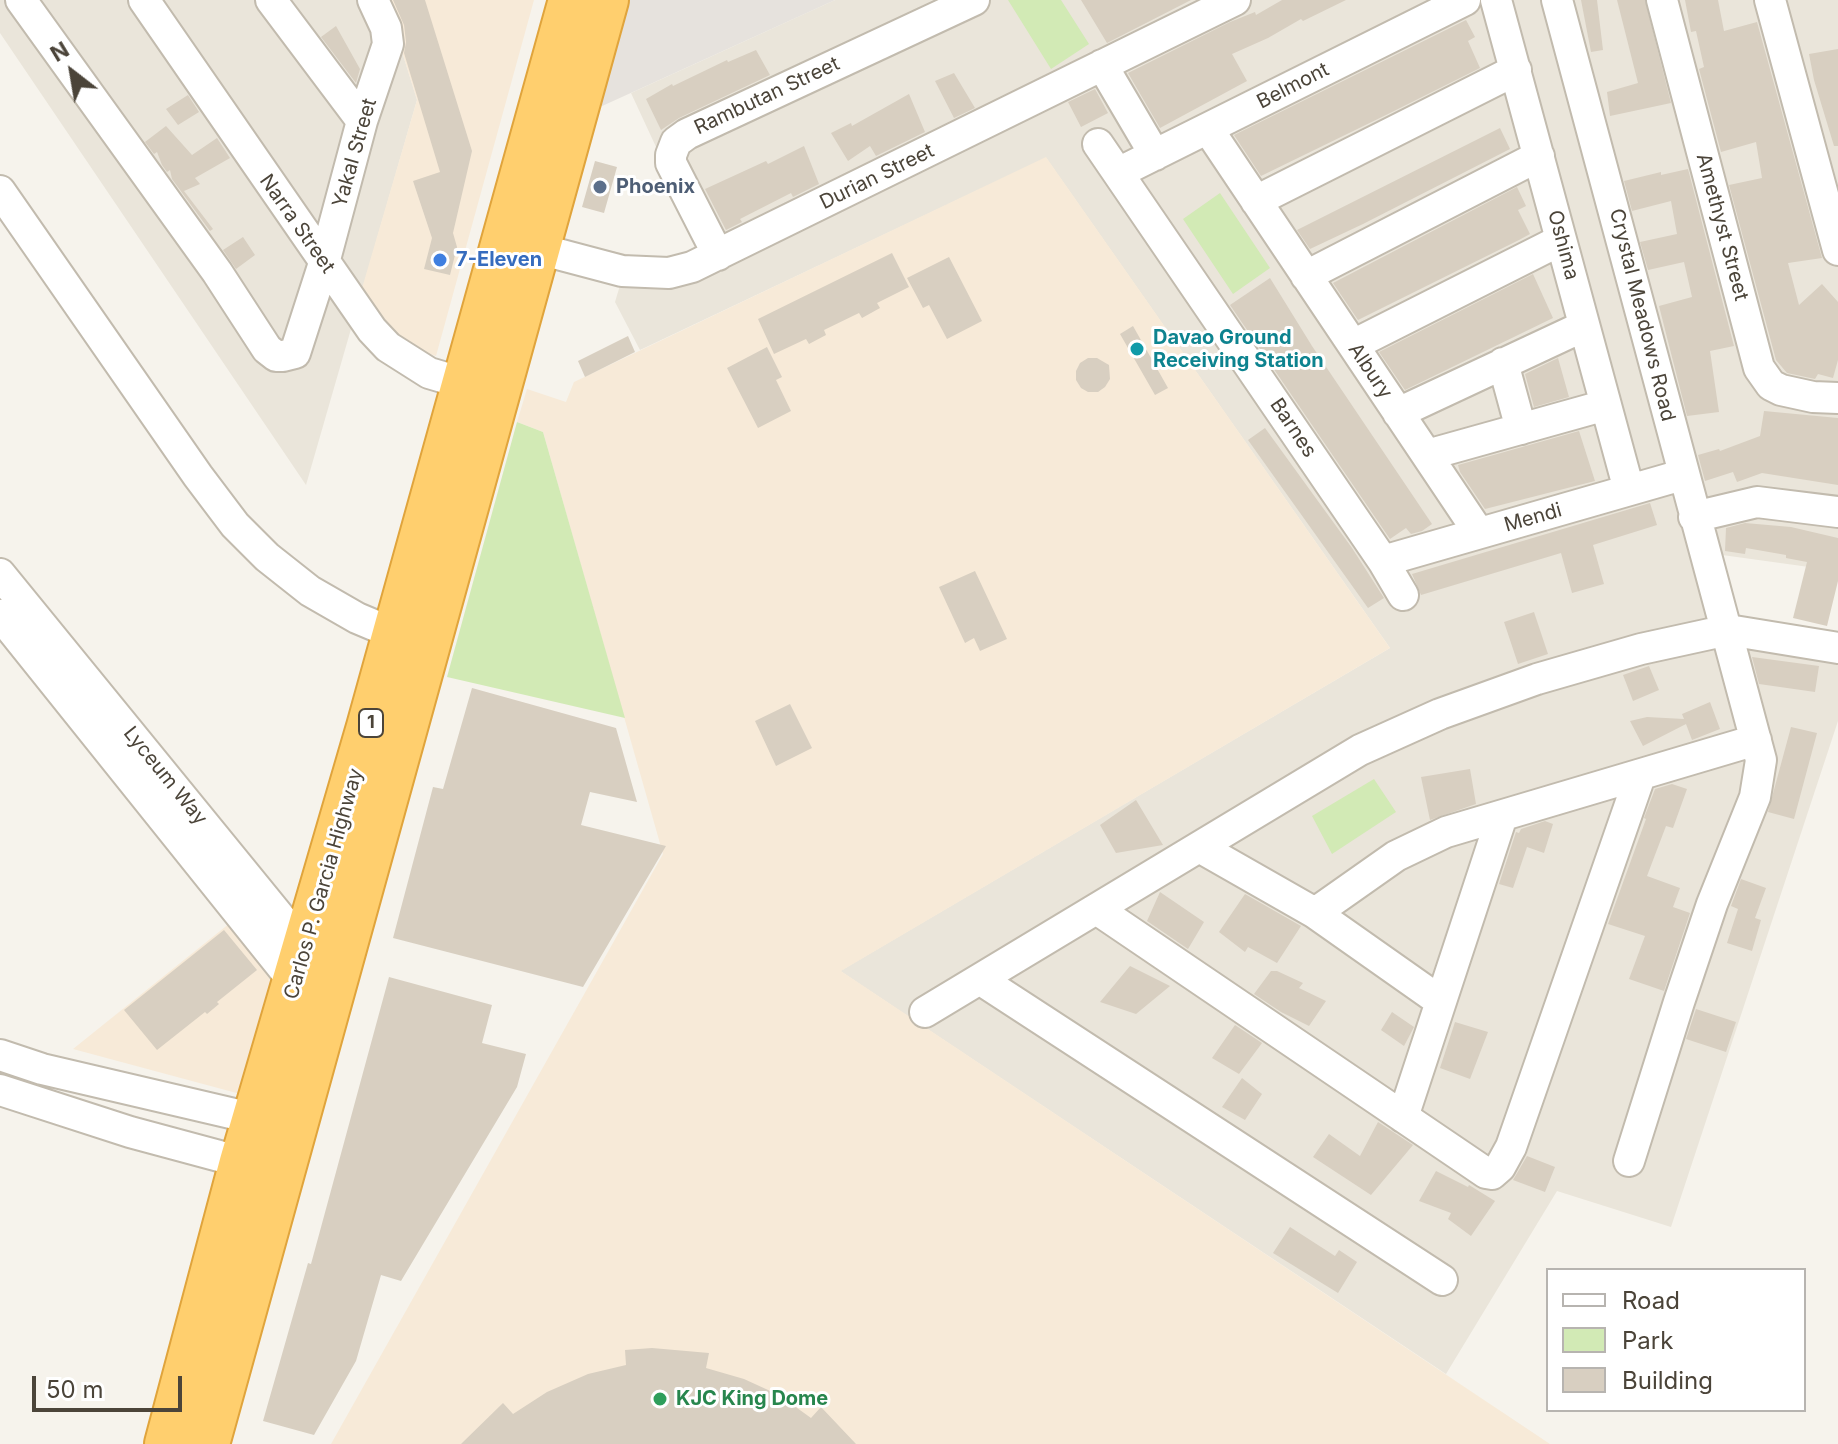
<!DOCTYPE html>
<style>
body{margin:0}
#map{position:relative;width:1838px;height:1444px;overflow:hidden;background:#f6f3ec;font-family:Inter,sans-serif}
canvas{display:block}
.legend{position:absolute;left:1546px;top:1268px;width:260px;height:144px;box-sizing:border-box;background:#fff;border:2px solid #b7b4b0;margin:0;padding:10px 14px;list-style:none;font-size:24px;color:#4b4439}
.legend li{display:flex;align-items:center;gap:16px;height:40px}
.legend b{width:40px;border:2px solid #b7b4b0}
.north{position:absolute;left:32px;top:32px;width:80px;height:80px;-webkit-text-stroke:6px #fff;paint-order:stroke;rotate:329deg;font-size:22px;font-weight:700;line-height:32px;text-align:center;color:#4b4439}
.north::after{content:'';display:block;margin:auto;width:28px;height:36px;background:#4b4439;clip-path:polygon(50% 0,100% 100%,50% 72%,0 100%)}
.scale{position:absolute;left:32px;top:1376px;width:150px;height:36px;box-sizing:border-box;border:4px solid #4b4439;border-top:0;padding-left:10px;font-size:24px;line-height:28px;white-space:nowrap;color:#4b4439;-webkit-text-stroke:6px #fff;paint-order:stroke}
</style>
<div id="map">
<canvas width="1838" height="1444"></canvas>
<ul class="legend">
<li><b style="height:10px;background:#fff"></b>Road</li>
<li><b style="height:22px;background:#d2eab5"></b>Park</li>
<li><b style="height:22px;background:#d8cfc1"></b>Building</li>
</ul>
<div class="north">N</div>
<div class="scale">50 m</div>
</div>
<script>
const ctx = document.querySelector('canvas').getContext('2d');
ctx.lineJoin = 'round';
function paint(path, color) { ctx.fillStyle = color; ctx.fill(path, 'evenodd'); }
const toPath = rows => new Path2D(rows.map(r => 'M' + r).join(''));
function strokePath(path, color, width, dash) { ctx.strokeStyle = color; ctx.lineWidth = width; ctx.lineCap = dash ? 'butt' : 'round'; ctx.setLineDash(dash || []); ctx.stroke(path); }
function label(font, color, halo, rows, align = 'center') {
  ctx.font = font + ' Inter,sans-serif'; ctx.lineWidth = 6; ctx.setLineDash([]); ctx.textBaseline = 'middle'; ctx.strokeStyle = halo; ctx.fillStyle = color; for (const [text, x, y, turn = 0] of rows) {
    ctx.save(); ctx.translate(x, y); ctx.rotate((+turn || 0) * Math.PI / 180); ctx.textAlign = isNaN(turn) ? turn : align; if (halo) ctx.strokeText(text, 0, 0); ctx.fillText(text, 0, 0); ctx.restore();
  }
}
paint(toPath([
 [0,0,386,0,417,100,306,485,0,33],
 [835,0,1543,0,1718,644,1838,658,1838,721,1671,1227,1557,1191,1446,1374,840,971,1390,648,1046,158,640,350,615,302,621,282,569,270,574,243,636,256,674,257,702,246,631,93],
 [1567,0,1838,0,1838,571,1715,554]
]), '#eae5da');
paint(toPath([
 [386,0,534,0,436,356,405,346,360,295,417,100],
 [1046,157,1390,648,841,971,1550,1444,331,1444,663,854,543,432,517,422,527,389,566,402,574,382],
 [230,923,277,981,244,1095,73,1049]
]), '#f7ead8');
paint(toPath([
 [622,0,835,0,589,112]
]), '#e6e2dd');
paint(toPath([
 [1008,0,1061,0,1089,44,1051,69],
 [1220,193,1270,268,1233,294,1183,219],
 [517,422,543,432,625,718,447,677],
 [1374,779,1396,812,1332,854,1312,816]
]), '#d2eab5');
paint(toPath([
 [393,0,425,0,472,151,453,233,457,247,450,275,424,269,432,238,413,181,440,172,404,53,406,42,404,25],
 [1081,0,1191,0,1107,43],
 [1282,0,1346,0,1303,21,1301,19,1268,38,1232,54,1247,81,1160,128,1128,73,1230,22,1255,12,1256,15],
 [1581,0,1597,0,1603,50,1591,52],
 [1617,0,1645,0,1671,103,1610,116,1607,92,1638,83],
 [1685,0,1718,0,1724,31,1757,22,1822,258,1788,263,1799,305,1822,284,1838,302,1838,360,1833,378,1818,374,1815,379,1787,373,1776,360,1729,185,1762,178,1756,142,1721,152,1699,69,1704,67,1696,31,1691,32],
 [1466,20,1475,37,1468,41,1480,68,1386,115,1261,176,1234,135],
 [336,26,360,69,356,83,321,37],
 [1838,49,1838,146,1834,146,1814,80,1809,54],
 [756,50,770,75,679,118,661,130,646,99,672,84,673,86,727,60,728,62],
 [954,73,975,108,954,118,935,81],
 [1095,89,1108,113,1081,127,1068,102],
 [909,94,925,132,876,156,870,146,848,161,831,133,851,123,852,126],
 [188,95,199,112,178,125,166,109],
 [166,126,192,155,217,138,230,158,195,178,200,184,184,191,213,229,210,231,172,179,170,170,167,172,162,165,157,152,154,154,145,142],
 [1500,128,1510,149,1363,224,1310,249,1297,230],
 [804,146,819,184,793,197,791,193,740,219,742,222,726,230,705,189,766,161,768,164],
 [595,161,617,167,604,213,582,207],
 [1688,169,1734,346,1710,351,1719,412,1687,416,1659,306,1692,297,1684,262,1648,270,1640,242,1677,234,1671,201,1632,211,1624,181,1661,172,1661,175],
 [1517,187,1526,206,1518,210,1530,234,1519,240,1358,320,1333,283],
 [243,237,255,255,236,269,223,250],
 [892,253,909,287,877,303,880,308,862,318,859,313,824,330,826,335,809,344,806,339,774,354,758,319],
 [949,257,982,321,947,339,929,305,923,308,907,278],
 [1533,274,1553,318,1405,390,1379,352],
 [1270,278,1312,346,1432,524,1422,531,1411,534,1406,528,1390,539,1230,305],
 [1133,326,1168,388,1155,395,1120,334],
 [628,336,635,352,585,377,578,361],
 [767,347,782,377,776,380,791,411,758,428,727,368],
 [1088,358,1097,358,1109,365,1110,379,1105,387,1098,392,1088,392,1081,388,1076,380,1076,371,1080,363],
 [1558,358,1569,397,1534,407,1525,374],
 [1764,411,1838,418,1838,485,1762,473,1737,482,1733,472,1705,481,1698,455,1719,449,1720,451,1760,436],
 [1265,428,1352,548,1384,598,1368,608,1248,440],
 [1579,431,1595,481,1485,509,1460,472,1458,465],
 [1650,503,1657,525,1593,545,1604,584,1572,593,1561,553,1421,595,1412,574],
 [1745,523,1791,527,1838,538,1838,581,1827,626,1793,618,1807,562,1786,558,1786,555,1746,548,1745,554,1725,551,1726,528],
 [975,571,1007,639,980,651,974,638,965,643,939,587],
 [1534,612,1548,654,1518,664,1504,622],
 [1752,657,1819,666,1815,692,1759,684],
 [1649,666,1659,690,1633,701,1623,675],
 [472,688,616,728,637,802,590,792,581,825,666,846,583,987,393,938,433,787,443,789],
 [1710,702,1720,729,1692,740,1686,724,1643,746,1630,721,1647,717,1684,719,1682,714],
 [790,704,812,748,776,766,755,721],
 [1791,727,1817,733,1794,819,1768,812],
 [1470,769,1476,804,1430,820,1421,777],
 [1672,784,1687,789,1673,828,1666,826,1647,876,1680,888,1673,907,1690,913,1664,991,1629,979,1645,936,1608,924,1646,819,1644,818,1655,789],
 [1136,800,1163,845,1116,853,1100,825],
 [1545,821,1553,824,1544,853,1527,847,1513,888,1499,884,1516,832,1519,833,1521,829],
 [1741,879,1766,888,1755,918,1761,920,1752,951,1727,943,1738,909,1731,906],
 [1160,892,1204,922,1188,949,1147,921],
 [1245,894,1301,926,1277,963,1248,947,1245,952,1219,932],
 [224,930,257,970,217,1002,219,1004,207,1014,205,1012,157,1050,124,1010],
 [1130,966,1170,986,1136,1014,1100,1002],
 [1271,971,1277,971,1303,983,1299,988,1326,1001,1309,1026,1281,1012,1254,994],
 [389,977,492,1005,482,1043,526,1054,517,1087,401,1281,381,1275,356,1361,314,1435,263,1421,308,1263,311,1264],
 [1696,1009,1736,1022,1726,1052,1686,1039],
 [1392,1012,1414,1027,1404,1046,1381,1030],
 [1455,1022,1488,1032,1470,1079,1440,1068],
 [1235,1025,1262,1043,1239,1074,1212,1058],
 [1242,1078,1262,1094,1245,1120,1222,1107],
 [1378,1122,1413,1145,1371,1195,1313,1157,1329,1134,1360,1156],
 [1527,1156,1555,1167,1545,1192,1513,1180],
 [1436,1171,1468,1187,1469,1185,1495,1201,1471,1236,1448,1219,1451,1213,1419,1201],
 [1290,1227,1335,1256,1339,1250,1357,1262,1338,1293,1273,1253],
 [652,1348,709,1353,706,1368,744,1379,779,1395,811,1418,821,1407,856,1444,461,1444,503,1403,513,1414,547,1392,588,1374,626,1365,625,1350]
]), '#d8cfc1');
const minor = toPath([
 [21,0,217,272,267,349,276,356,283,356,295,353,324,263,362,121,388,44,386,28,373,0],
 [144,0,372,330,388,347,429,373,483,389],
 [271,0,362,121],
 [1496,0,1629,490],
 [1557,0,1761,760,1755,797,1712,904,1679,1002,1629,1161],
 [1662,0,1759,368,1771,385,1781,390,1813,397,1838,398],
 [1770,0,1838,250],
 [1102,65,1155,155],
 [1208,129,1479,533],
 [1098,144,1383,561,1403,595],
 [1120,172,1465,0],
 [0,191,198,476,235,525,267,557,310,591,357,618,395,634],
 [1256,201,1516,70],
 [520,244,622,271,669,273,692,267,1235,0],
 [718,255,671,163,671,155,676,142,687,134,974,0],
 [1306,276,1539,156],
 [1353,345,1561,240],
 [1503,363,1521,429],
 [1398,413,1584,326],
 [1427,455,1606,405],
 [1694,517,1757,502,1838,512],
 [1383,561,1682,475],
 [0,574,305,948,318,951],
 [0,615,295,983,308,987],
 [1201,848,1315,913,1440,1001],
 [1098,910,1486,1173,1492,1174,1500,1167,1511,1147,1640,776],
 [1315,913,1396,856,1446,832,1756,740],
 [981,980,1442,1280],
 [925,1012,1360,750,1440,714,1537,679,1641,649,1728,630,1838,648],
 [0,1055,42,1069,273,1123],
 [0,1090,130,1132,260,1167],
 [1403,1117,1502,816]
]);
const highway = toPath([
 [167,1444,242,1162,369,727,571,0],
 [207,1444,606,0]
]);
strokePath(minor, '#c2bbae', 34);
strokePath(highway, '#e0a43c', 48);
strokePath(minor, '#fff', 30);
strokePath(highway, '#ffcf6e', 44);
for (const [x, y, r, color] of [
 [600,187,8,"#5c6f8a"],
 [440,260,8,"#3f7fe0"],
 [1137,349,8,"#0f9aa8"],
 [660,1399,8,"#2e9e5b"]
]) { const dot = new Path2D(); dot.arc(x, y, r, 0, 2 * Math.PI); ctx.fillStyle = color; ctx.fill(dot); strokePath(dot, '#fff', 3); }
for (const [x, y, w] of [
 [371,723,24]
]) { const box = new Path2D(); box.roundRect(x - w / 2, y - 14, w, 28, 6); ctx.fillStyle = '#fff'; ctx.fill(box); strokePath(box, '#4b4439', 2); }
label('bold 18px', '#4b4439', null, [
 ["1",371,723]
]);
label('20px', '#4b4439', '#fff', [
 ["Belmont",1293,86,-27],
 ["Rambutan Street",767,96,-25],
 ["Yakal Street",355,153,-74],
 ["Durian Street",877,177,-26],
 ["Narra Street",297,224,55],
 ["Amethyst Street",1722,227,75],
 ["Oshima",1563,245,75],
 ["Crystal Meadows Road",1642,315,76],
 ["Albury",1370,371,56],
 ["Barnes",1293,428,56],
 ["Mendi",1533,518,-16],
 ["Lyceum Way",165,776,51],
 ["Carlos P. Garcia Highway",324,884,-74]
]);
label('bold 20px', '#4e5e75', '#fff', [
 ["Phoenix",616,187]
], 'left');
label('bold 20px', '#366cbe', '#fff', [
 ["7-Eleven",456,260]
], 'left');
label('bold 20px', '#0d838f', '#fff', [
 ["Davao Ground",1153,338],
 ["Receiving Station",1153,361]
], 'left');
label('bold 20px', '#27864d', '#fff', [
 ["KJC King Dome",676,1399]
], 'left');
</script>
